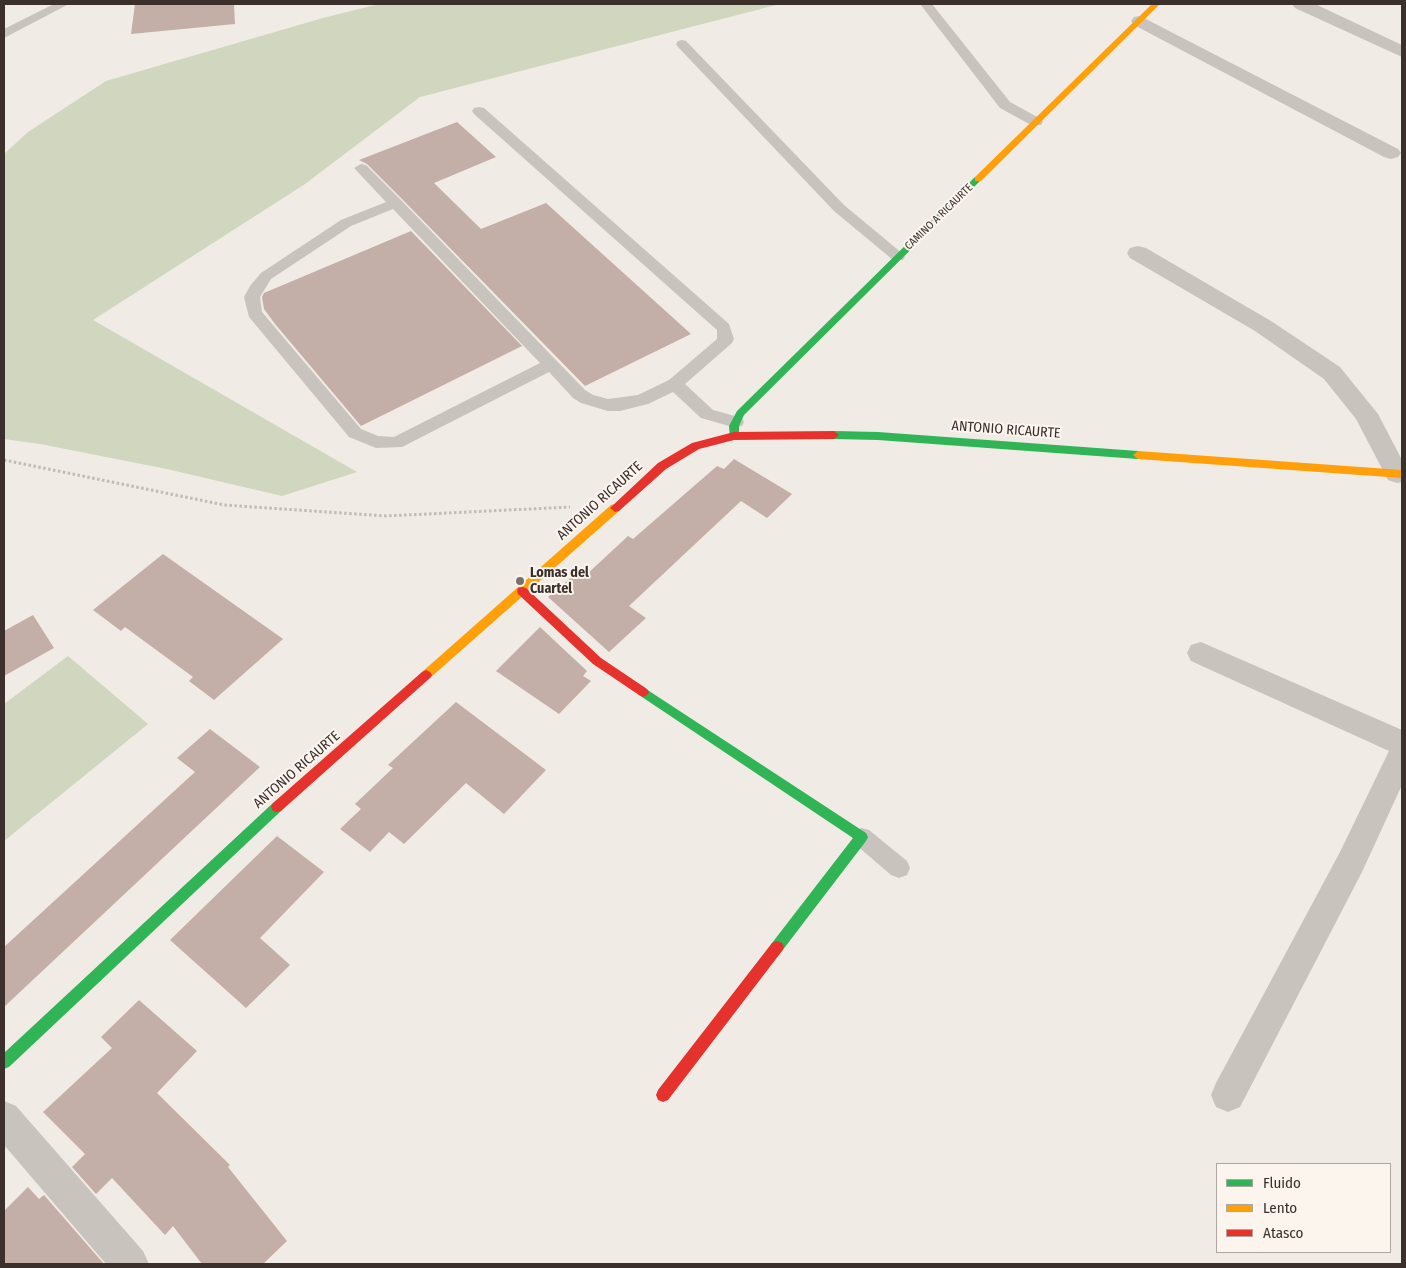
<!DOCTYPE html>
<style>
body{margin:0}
#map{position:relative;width:1406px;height:1268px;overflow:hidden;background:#f0ebe5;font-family:"Fira Sans Condensed",sans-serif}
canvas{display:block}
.frame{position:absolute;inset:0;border:5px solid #3b302b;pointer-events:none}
.legend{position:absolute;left:1216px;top:1163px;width:175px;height:90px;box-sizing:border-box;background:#fbf5ee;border:1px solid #aea6a0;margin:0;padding:6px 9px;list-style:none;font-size:15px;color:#3b302b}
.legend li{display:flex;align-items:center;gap:10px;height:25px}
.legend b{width:25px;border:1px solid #aea6a0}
</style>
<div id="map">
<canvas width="1406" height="1268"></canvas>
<div class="frame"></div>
<ul class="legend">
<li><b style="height:6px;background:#30b455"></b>Fluido</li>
<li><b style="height:6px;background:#ff9f0a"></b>Lento</li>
<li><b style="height:6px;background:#e5322d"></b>Atasco</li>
</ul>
</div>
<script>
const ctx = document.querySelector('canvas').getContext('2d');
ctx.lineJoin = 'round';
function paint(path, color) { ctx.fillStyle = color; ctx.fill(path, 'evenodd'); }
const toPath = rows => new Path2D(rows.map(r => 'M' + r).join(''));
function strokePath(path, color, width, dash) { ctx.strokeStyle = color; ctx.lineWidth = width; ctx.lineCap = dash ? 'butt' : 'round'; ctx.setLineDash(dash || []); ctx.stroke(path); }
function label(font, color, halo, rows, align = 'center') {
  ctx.font = font + ' "Fira Sans Condensed",sans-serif'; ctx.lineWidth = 4; ctx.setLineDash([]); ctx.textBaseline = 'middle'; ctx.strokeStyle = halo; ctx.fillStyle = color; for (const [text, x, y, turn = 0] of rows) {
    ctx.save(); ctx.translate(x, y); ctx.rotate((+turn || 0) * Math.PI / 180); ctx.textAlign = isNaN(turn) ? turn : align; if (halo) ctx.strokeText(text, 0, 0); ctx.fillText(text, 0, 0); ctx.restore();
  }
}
paint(toPath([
 [411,4,780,4,420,97,305,184,93,320,357,472,282,496,167,469,40,444,4,439,4,154,28,132,106,81,323,18,375,5],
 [68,656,148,724,4,841,4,704]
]), '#d1d6bf');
paint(toPath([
 [135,4,234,4,235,24,131,34],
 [457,122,496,157,434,183,481,229,546,203,691,334,585,386,402,199,367,164,359,160],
 [411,231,522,346,361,426,275,324,264,309,262,297,264,293],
 [734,459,792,494,767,518,741,501,629,606,646,618,609,652,548,597,580,570,586,575,628,536,633,539,717,466,724,469],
 [163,554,283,639,214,700,189,681,193,677,125,627,121,631,93,610],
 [33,615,54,648,4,676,4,631],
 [540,627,587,671,583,676,591,681,559,714,496,671],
 [456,702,546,770,504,814,466,783,404,844,389,832,370,852,340,829,361,809,355,804,393,768,388,765],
 [210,729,260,767,4,1007,4,947,195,772,177,758],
 [277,836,324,872,260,938,290,965,246,1008,170,940],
 [139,1000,197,1051,157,1093,230,1165,228,1167,287,1241,263,1264,202,1264,173,1226,165,1235,112,1178,96,1194,72,1167,85,1154,43,1112,112,1048,101,1037],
 [28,1187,39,1199,44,1195,104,1264,4,1264,4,1211]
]), '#c3afa7');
strokePath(toPath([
 [4,460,224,505,386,516,570,507]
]), '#c2bbb6', 3, [2.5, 2.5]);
paint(toPath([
 [54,4,69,4,4,38,4,29,54,4],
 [920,4,932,4,1010,102,1041,119,1043,122,1041,125,1031,125,1000,108,920,4],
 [682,40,686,41,844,205,903,254,905,257,903,260,893,260,834,211,678,47,676,44,678,41,682,40],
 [479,107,484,108,729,324,734,339,732,343,685,384,713,410,742,418,744,422,742,426,736,428,701,418,673,392,648,404,620,411,608,411,581,403,573,398,549,372,402,447,376,448,349,437,249,317,244,297,250,286,261,273,341,220,386,202,354,168,361,164,366,165,401,200,585,390,593,395,608,399,638,395,669,380,717,339,717,330,474,114,472,111,474,108,479,107],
 [393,209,540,363,394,437,378,436,361,429,262,312,260,297,271,279,351,226,393,209],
 [862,828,869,830,907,861,910,868,907,875,899,878,891,875,855,844,852,837,855,830,862,828]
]), '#c9c3be');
paint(toPath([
 [1292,4,1315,4,1402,45,1402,57,1295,8,1292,4],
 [1140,16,1398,149,1401,153,1398,157,1391,159,1384,157,1134,25,1131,21,1134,17,1140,16],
 [1138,246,1146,248,1271,321,1340,367,1378,414,1402,460,1402,482,1397,483,1388,480,1356,419,1324,379,1255,331,1130,258,1127,253,1130,248,1138,246],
 [1201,642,1402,730,1402,785,1362,872,1240,1107,1228,1112,1216,1107,1211,1095,1216,1083,1340,852,1389,751,1191,661,1187,653,1191,645,1201,642],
 [4,1101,16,1106,143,1251,149,1264,106,1264,4,1145,4,1101]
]), '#c9c3be');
paint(toPath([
 [975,177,981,177,982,179,744,415,739,426,739,436,738,439,730,439,729,426,737,411,975,177],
 [834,431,878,432,1138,451,1143,455,1138,459,878,440,834,439,829,435,834,431],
 [643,687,866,833,868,837,866,841,782,951,777,953,772,951,770,947,772,943,853,838,639,695,637,692,639,689,643,687],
 [277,802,281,803,283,807,281,811,9,1067,4,1069,4,1053,273,803,277,802]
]), '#30b455');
paint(toPath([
 [1152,4,1160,4,981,181,975,181,975,177,1152,4],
 [1138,451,1402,470,1402,478,1138,459,1133,455,1138,451],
 [615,504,620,508,619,511,430,678,422,678,420,675,422,672,611,505,615,504]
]), '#ff9f0a');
paint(toPath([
 [834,431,839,435,834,439,734,440,699,449,666,469,619,511,615,512,610,508,658,463,692,443,734,432,834,431],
 [522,587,526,588,601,658,647,689,649,692,647,695,643,697,639,695,593,664,518,594,517,591,518,588,522,587],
 [426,670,430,672,432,675,430,678,281,811,277,812,273,811,271,807,273,803,422,672,426,670],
 [777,941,782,943,784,947,782,951,668,1100,663,1102,658,1100,656,1095,658,1090,772,943,777,941]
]), '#e5322d');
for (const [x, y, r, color] of [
 [520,581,5,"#7a716c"]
]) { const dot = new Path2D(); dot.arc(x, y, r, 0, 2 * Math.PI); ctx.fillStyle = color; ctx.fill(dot); strokePath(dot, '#fbf5ee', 2); }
label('11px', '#3b302b', '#fbf5ee', [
 ["CAMINO A RICAURTE",939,217,-44]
]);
label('14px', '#3b302b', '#fbf5ee', [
 ["ANTONIO RICAURTE",1006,430,4],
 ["ANTONIO RICAURTE",600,501,-42],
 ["ANTONIO RICAURTE",297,770,-41]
]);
label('bold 14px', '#3b302b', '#fbf5ee', [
 ["Lomas del",530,573],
 ["Cuartel",530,589]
], 'left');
</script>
